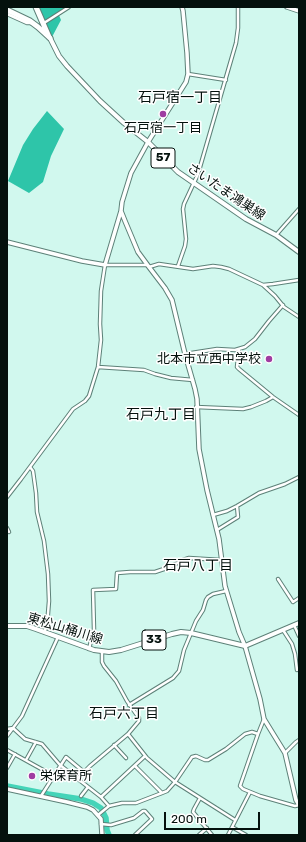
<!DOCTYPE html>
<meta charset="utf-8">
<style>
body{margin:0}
#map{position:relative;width:306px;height:842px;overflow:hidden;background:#d1f8ee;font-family:Rubik,sans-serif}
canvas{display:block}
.frame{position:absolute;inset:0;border:8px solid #04110d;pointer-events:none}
.scale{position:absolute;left:164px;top:812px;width:96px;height:18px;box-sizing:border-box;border:2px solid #04110d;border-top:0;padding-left:5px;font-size:12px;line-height:14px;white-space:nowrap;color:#04110d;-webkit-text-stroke:3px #fff;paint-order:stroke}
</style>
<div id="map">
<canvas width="306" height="842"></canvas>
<div class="frame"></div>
<div class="scale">200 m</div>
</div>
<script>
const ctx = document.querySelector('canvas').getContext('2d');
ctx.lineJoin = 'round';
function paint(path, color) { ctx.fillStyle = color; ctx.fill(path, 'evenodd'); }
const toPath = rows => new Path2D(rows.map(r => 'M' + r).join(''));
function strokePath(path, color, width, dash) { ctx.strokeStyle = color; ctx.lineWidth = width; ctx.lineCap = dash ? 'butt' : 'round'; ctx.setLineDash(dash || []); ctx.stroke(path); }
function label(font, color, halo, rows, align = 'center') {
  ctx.font = font + ' Rubik,"Noto Sans JP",sans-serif'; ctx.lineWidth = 3; ctx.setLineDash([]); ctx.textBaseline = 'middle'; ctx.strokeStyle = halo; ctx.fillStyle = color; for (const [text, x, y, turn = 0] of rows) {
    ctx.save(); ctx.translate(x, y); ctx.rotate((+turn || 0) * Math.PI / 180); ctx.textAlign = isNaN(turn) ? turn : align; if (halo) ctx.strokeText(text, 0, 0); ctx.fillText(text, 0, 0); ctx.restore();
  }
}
paint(toPath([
 [39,7,63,7,64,9,58,13,61,20,52,37],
 [47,111,64,129,51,156,43,182,29,193,8,181,23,145,33,129]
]), '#2ec5a9');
strokePath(toPath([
 [7,786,48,794,81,799,93,803,101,808,106,818,107,830,109,835]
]), '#44d4b8', 5.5);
const street = toPath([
 [7,14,27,23,32,23],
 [44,23,69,7],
 [188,74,226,80],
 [276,235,299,209],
 [178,266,185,246,186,239,183,209,184,204,198,174,236,43,238,28,238,7],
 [149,267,159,264,193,269,213,266,221,267,229,269,263,285,275,296,284,307,299,317],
 [263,285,273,284,299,280],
 [239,349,237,367,239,369,273,397,299,415],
 [185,354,217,349,235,350,245,347,255,339,269,321,283,305],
 [98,367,144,370,155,374,171,378,193,380],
 [196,407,243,409,251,407,266,401,273,397],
 [30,467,33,471,36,493,37,512,44,541,48,574,49,601,47,626,44,632],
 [7,497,21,479,73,409,85,401,89,396,98,367,101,340,100,324,101,291,105,265,147,265],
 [213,515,227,511,237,506,259,493,285,484,299,477],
 [7,528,9,532],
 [217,530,238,517,237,506],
 [278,579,293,602,299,598],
 [294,625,299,636],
 [283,630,292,644,295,654,297,670],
 [89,649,94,629,93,590,116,589,117,573,130,572,155,572,170,567,183,560,189,558,221,560],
 [129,705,173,678,179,671,184,650,196,621,203,610,206,600,208,597,213,594,226,591],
 [264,719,258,734,240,786,243,789,260,796,295,806,299,805],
 [7,729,13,728,25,739,42,744,60,765,101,797,109,806],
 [128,734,147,758,175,782,235,820],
 [7,736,22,716,58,637],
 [114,745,126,758],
 [7,750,54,776],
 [285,753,296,742,299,740],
 [26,760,36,742],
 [135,766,162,793],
 [7,768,15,754],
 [77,779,90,766,128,734,139,721,139,718,127,701,116,681,104,666,102,662,102,652],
 [41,796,66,757,84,772],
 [81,796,88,787],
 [101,797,145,756],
 [200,798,194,809,193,812,212,835],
 [98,815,109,806,122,803,136,803,162,793,167,791,175,782,192,757,196,756,205,760,208,760,226,749,245,734,252,732,258,734],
 [101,824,111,825,134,818,143,811,145,811,152,819,135,835],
 [232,827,246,835],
 [199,835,207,828],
 [228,835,250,792]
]);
const secondary = toPath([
 [182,7,183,11,187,53,188,74,186,82,148,142,131,173,122,202,121,211,125,221,138,252,149,267,165,288,172,300,185,354,195,389,197,399,199,449,207,490,219,539,225,586,239,632,245,646,260,699,264,719,272,732,285,753,296,800,299,805],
 [287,7,299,11],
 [7,242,82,261,105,265,121,211],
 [7,789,67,802,87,807,93,810,101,819,102,835]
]);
const primary = toPath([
 [50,38,59,56,67,66,100,101,124,123,148,142,178,172,246,219,276,235,299,252],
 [7,626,27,626,36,629,94,650,109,652,121,650,172,634,181,632,191,633,245,646,299,623]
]);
const highway = toPath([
 [36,7,49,37],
 [7,10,30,21,38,27,50,38]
]);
strokePath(street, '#5d8178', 4.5);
strokePath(secondary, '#5d8178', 5.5);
strokePath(primary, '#5d8178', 6);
strokePath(highway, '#5d8178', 7);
strokePath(street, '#fff', 2.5);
strokePath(secondary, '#fff', 3.5);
strokePath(primary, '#fff', 4);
strokePath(highway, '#fff', 5);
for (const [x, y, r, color] of [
 [163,114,4,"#9f3ca1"],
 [269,359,4,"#9f3ca1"],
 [32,776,4,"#9f3ca1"]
]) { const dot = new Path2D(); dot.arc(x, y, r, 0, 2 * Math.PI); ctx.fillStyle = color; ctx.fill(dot); strokePath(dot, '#fff', 1.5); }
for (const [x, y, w] of [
 [163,158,24],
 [154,640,24]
]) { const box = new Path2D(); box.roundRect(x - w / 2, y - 10, w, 20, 3); ctx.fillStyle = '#fff'; ctx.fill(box); strokePath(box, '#04110d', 1); }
label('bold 12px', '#04110d', null, [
 ["57",163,158],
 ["33",154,640]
]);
label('13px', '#04110d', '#fff', [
 ["石戸宿一丁目",163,128],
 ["北本市立西中学校",261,359,"right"],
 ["栄保育所",40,776,"left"]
]);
label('13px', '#04110d', '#fff', [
 ["さいたま鴻巣線",226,192,34],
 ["東松山桶川線",65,629,17]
]);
label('14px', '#04110d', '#fff', [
 ["石戸宿一丁目",180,98],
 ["石戸九丁目",161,415],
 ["石戸八丁目",198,566],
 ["石戸六丁目",124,714]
]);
</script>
